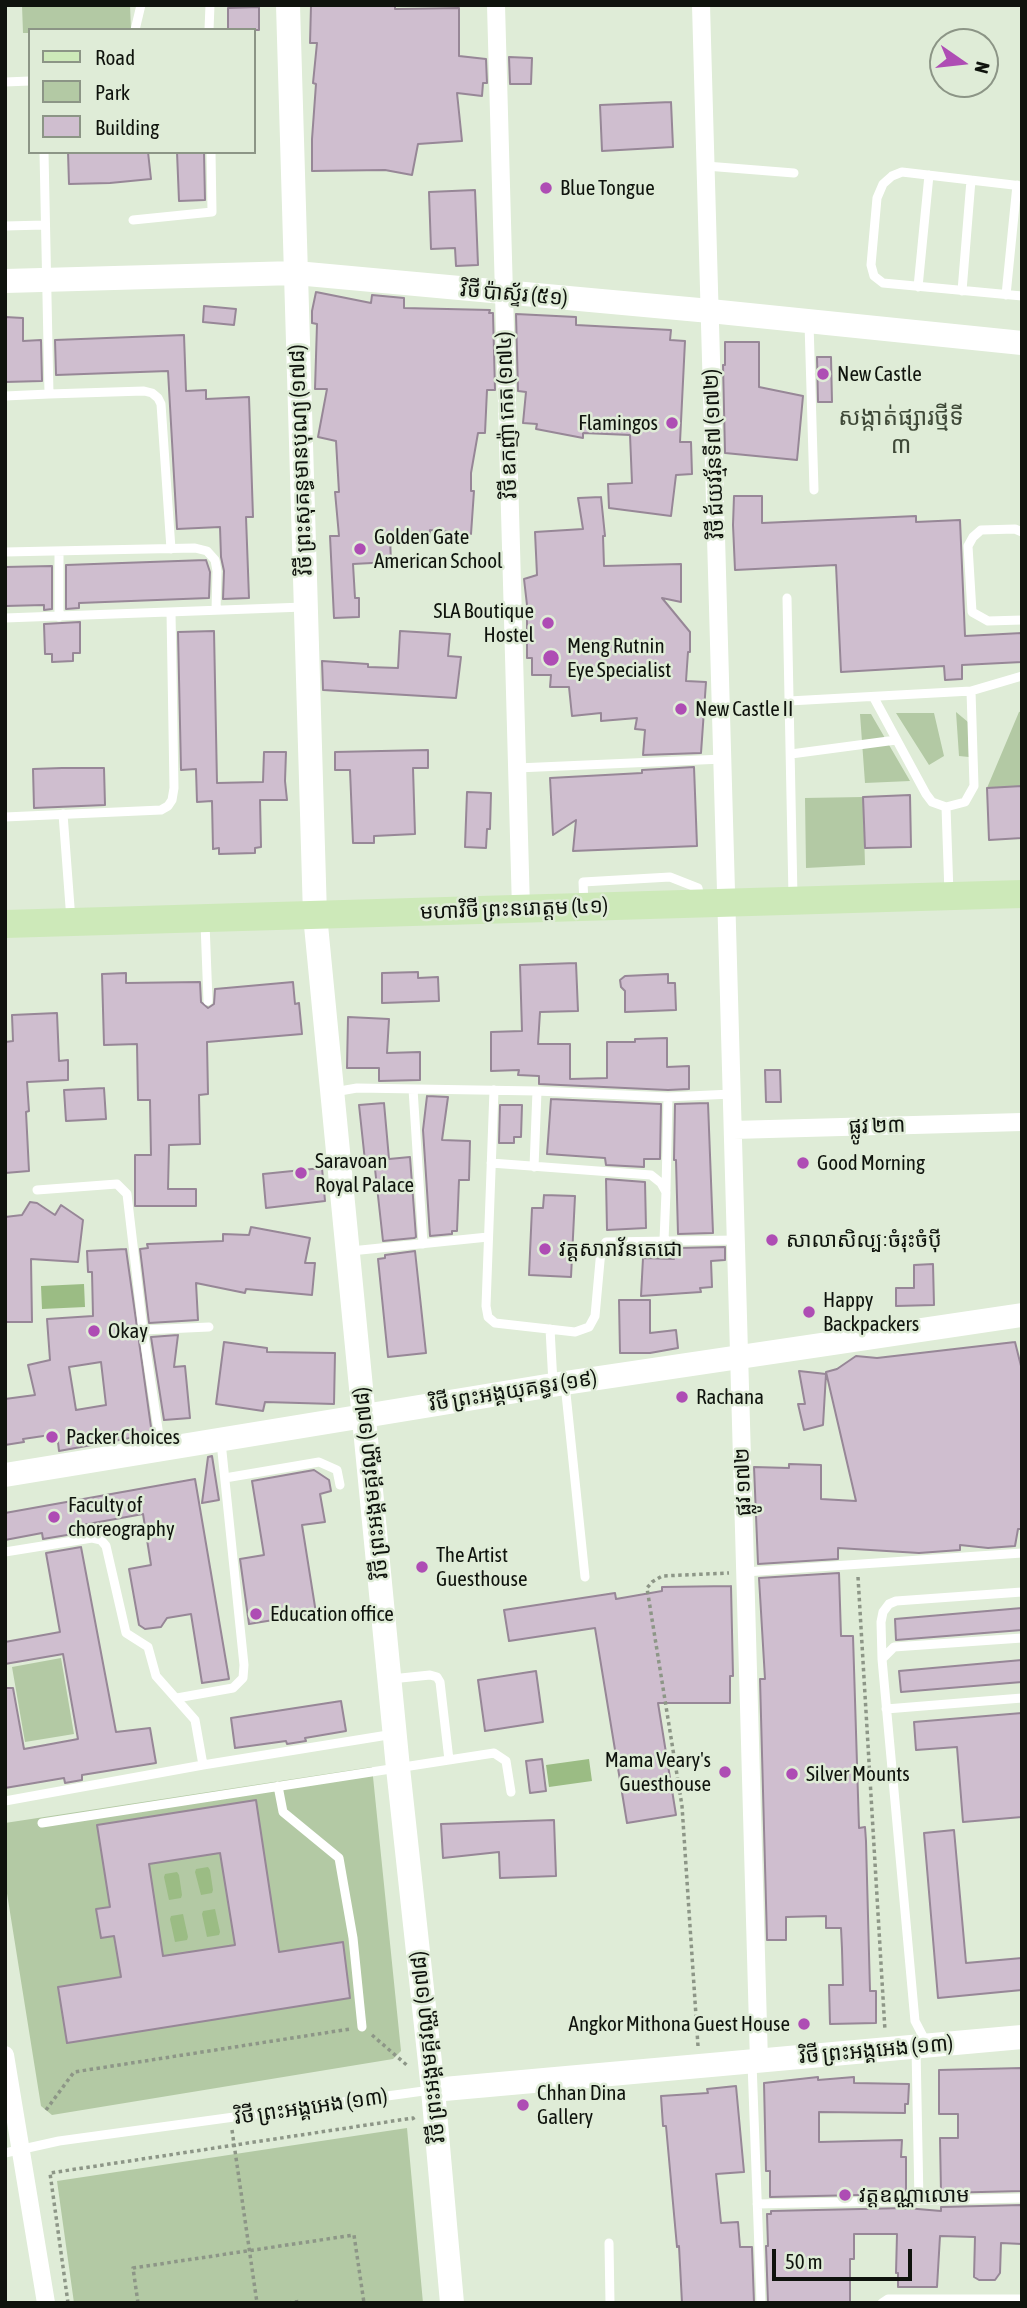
<!DOCTYPE html>
<meta charset="utf-8">
<style>
body{margin:0}
#map{position:relative;width:1027px;height:2308px;overflow:hidden;background:#dfecd7;font-family:"Asap Condensed",sans-serif}
canvas{display:block}
.frame{position:absolute;inset:0;border:7px solid #0f130d;pointer-events:none}
.legend{position:absolute;left:28px;top:28px;width:228px;height:126px;box-sizing:border-box;background:#dfecd7;border:2px solid #8c9586;margin:0;padding:9px 12px;list-style:none;font-size:21px;color:#0f130d}
.legend li{display:flex;align-items:center;gap:14px;height:35px}
.legend b{width:35px;border:2px solid #8c9586}
.north{position:absolute;left:929px;top:28px;width:70px;height:70px;box-sizing:border-box;background:#dfecd7;border:2px solid #8c9586;border-radius:50%;rotate:104deg;font-size:19px;font-weight:700;line-height:28px;text-align:center;color:#0f130d}
.north::after{content:'';display:block;margin:auto;width:24px;height:32px;background:#ae4db4;clip-path:polygon(50% 0,100% 100%,50% 72%,0 100%)}
.scale{position:absolute;left:772px;top:2249px;width:140px;height:32px;box-sizing:border-box;border:4px solid #0f130d;border-top:0;padding-left:9px;font-size:21px;line-height:24px;white-space:nowrap;color:#0f130d;-webkit-text-stroke:5px #dfecd7;paint-order:stroke}
</style>
<div id="map">
<canvas width="1027" height="2308"></canvas>
<div class="frame"></div>
<ul class="legend">
<li><b style="height:9px;background:#cde9b9"></b>Road</li>
<li><b style="height:19px;background:#b3c9a4"></b>Park</li>
<li><b style="height:19px;background:#cfbecf"></b>Building</li>
</ul>
<div class="north">N</div>
<div class="scale">50 m</div>
</div>
<script>
const ctx = document.querySelector('canvas').getContext('2d');
ctx.lineJoin = 'round';
function paint(path, color) { ctx.fillStyle = color; ctx.fill(path, 'evenodd'); }
const toPath = rows => new Path2D(rows.map(r => 'M' + r).join(''));
function strokePath(path, color, width, dash) { ctx.strokeStyle = color; ctx.lineWidth = width; ctx.lineCap = dash ? 'butt' : 'round'; ctx.setLineDash(dash || []); ctx.stroke(path); }
function label(font, color, halo, rows, align = 'center') {
  ctx.font = font + ' "Asap Condensed","Noto Sans Khmer",sans-serif'; ctx.lineWidth = 5; ctx.setLineDash([]); ctx.textBaseline = 'middle'; ctx.strokeStyle = halo; ctx.fillStyle = color; for (const [text, x, y, turn = 0] of rows) {
    ctx.save(); ctx.translate(x, y); ctx.rotate((+turn || 0) * Math.PI / 180); ctx.textAlign = isNaN(turn) ? turn : align; if (halo) ctx.strokeText(text, 0, 0); ctx.fillText(text, 0, 0); ctx.restore();
  }
}
paint(toPath([
 [22,5,130,5,131,30,30,30,30,33,23,33],
 [1022,711,1022,786,987,788,1019,712],
 [956,712,968,722,969,757,959,756],
 [896,713,934,713,944,756,929,765],
 [860,714,871,714,910,781,865,783],
 [863,797,865,865,806,868,805,798],
 [61,1658,74,1734,25,1742,12,1667],
 [372,1767,401,2051,393,2059,52,2115,41,2106,5,1881,5,1823],
 [407,2128,423,2303,74,2303,57,2181]
]), '#b3c9a4');
paint(toPath([
 [84,1284,85,1307,42,1309,41,1286],
 [589,1759,592,1781,549,1787,546,1765],
 [208,1867,210,1870,213,1890,212,1893,201,1895,195,1872,196,1869],
 [177,1872,179,1875,182,1895,181,1898,169,1900,164,1877,165,1874],
 [215,1909,220,1932,219,1935,207,1937,202,1914,203,1911],
 [183,1914,188,1937,187,1940,175,1942,170,1919,171,1916]
]), '#9bbc84');
const building = toPath([
 [395,5,395,9,459,8,459,56,486,59,487,83,483,83,482,96,457,93,462,141,418,144,412,175,385,170,312,171,312,139,316,84,313,83,317,43,310,43,311,6,395,5],
 [259,7,259,30,228,30,228,8,259,7],
 [509,57,532,58,531,84,510,84,509,57],
 [671,102,673,147,602,151,600,105,671,102],
 [68,152,148,152,151,179,110,183,69,184,68,152],
 [177,152,204,152,205,200,179,201,177,152],
 [475,190,478,265,456,266,455,248,431,249,429,192,475,190],
 [316,292,371,303,372,295,404,298,404,308,490,310,489,313,493,313,495,390,487,390,485,433,478,433,471,473,471,491,474,491,471,534,430,530,429,541,390,537,391,562,353,564,355,598,359,598,359,617,334,618,330,536,339,536,335,492,339,492,336,441,318,437,327,389,315,389,317,324,312,323,312,311,316,292],
 [204,306,236,309,234,325,203,322,204,306],
 [516,314,576,317,576,325,671,330,670,340,685,341,680,442,691,442,692,474,676,475,671,516,609,508,608,484,632,483,630,435,583,433,583,438,536,429,537,424,523,423,526,392,518,391,516,314],
 [5,317,23,318,23,341,41,340,42,381,5,382,5,317],
 [184,335,186,391,206,390,206,399,249,397,253,517,246,517,249,598,223,599,224,571,221,557,220,527,177,529,168,371,56,375,55,340,184,335],
 [725,342,759,342,759,387,803,396,797,460,725,453,723,365,725,365,725,342],
 [817,357,831,357,832,402,818,402,817,357],
 [734,496,762,496,762,523,916,516,916,522,960,520,965,636,1022,633,1022,662,962,665,962,679,945,680,944,666,841,672,836,565,735,570,733,525,734,496],
 [601,497,605,536,603,536,604,566,681,564,681,602,662,598,690,632,690,652,688,652,686,681,706,682,701,753,643,755,645,730,635,729,637,718,601,721,601,713,572,716,569,687,550,687,551,675,532,675,532,658,527,658,527,605,524,579,537,575,535,532,583,529,578,498,601,497],
 [206,560,210,572,209,598,79,603,79,608,66,609,66,565,206,560],
 [52,566,52,609,44,610,44,605,5,606,5,567,52,566],
 [80,622,80,653,73,653,73,661,52,662,52,654,45,654,44,624,80,622],
 [214,631,217,783,263,782,264,752,286,752,285,781,287,800,260,800,261,847,255,848,255,853,219,854,219,848,213,849,212,801,197,802,196,769,181,770,178,632,214,631],
 [400,631,450,634,448,656,461,657,456,698,323,690,322,661,368,664,368,667,398,668,400,631],
 [428,750,428,768,413,768,415,834,374,836,374,843,353,843,350,770,335,770,335,752,428,750],
 [694,767,697,846,573,851,576,820,553,835,550,778,642,773,642,770,694,767],
 [62,768,104,768,105,805,34,808,33,769,62,768],
 [1022,786,1022,838,989,840,987,788,1022,786],
 [467,792,491,793,490,829,487,829,486,848,465,847,467,792],
 [910,795,911,847,865,848,863,797,910,795],
 [576,963,578,1011,540,1012,538,1044,570,1044,570,1079,607,1078,607,1042,635,1042,635,1039,667,1038,667,1067,689,1066,689,1089,668,1090,539,1084,539,1076,518,1075,519,1070,491,1071,491,1032,522,1031,520,965,576,963],
 [418,972,418,978,438,977,439,1001,382,1003,382,973,418,972],
 [126,973,126,983,200,982,201,1002,208,1008,214,1004,215,989,293,982,295,1004,299,1003,302,1034,207,1042,208,1094,199,1095,200,1144,169,1145,168,1189,196,1189,196,1206,135,1206,135,1155,151,1155,150,1100,138,1100,137,1044,104,1045,102,974,126,973],
 [668,974,668,983,675,983,676,1010,625,1012,625,991,621,987,620,980,625,976,668,974],
 [57,1013,59,1061,68,1060,68,1080,27,1082,29,1111,26,1112,29,1171,5,1173,5,1042,13,1041,12,1015,57,1013],
 [348,1017,389,1019,387,1053,420,1052,420,1080,379,1081,379,1068,347,1068,348,1017],
 [765,1070,780,1070,781,1102,766,1102,765,1070],
 [104,1088,106,1119,66,1121,64,1090,104,1088],
 [427,1096,448,1097,442,1140,470,1141,469,1180,459,1180,457,1231,452,1231,452,1234,430,1236,423,1130,427,1096],
 [551,1099,661,1104,660,1159,644,1159,644,1167,606,1165,605,1158,547,1154,551,1099],
 [384,1103,389,1159,410,1157,416,1237,414,1238,383,1241,374,1160,365,1161,359,1105,384,1103],
 [708,1103,713,1233,678,1234,676,1160,674,1160,675,1104,708,1103],
 [500,1105,522,1105,521,1137,514,1137,514,1143,499,1143,500,1105],
 [322,1168,325,1201,266,1208,263,1174,322,1168],
 [606,1179,645,1182,646,1228,607,1230,606,1179],
 [544,1195,575,1196,571,1277,529,1275,532,1208,543,1208,544,1195],
 [30,1202,37,1203,55,1215,61,1205,83,1220,78,1262,31,1259,32,1322,5,1322,5,1217,22,1215,30,1202],
 [251,1227,310,1238,305,1263,315,1263,312,1295,246,1289,245,1293,196,1283,198,1320,149,1323,140,1249,148,1248,147,1244,223,1241,223,1234,249,1235,251,1227],
 [725,1247,725,1260,711,1261,712,1287,700,1288,701,1292,641,1296,643,1258,674,1259,674,1256,679,1255,679,1248,725,1247],
 [126,1249,152,1434,59,1451,57,1434,23,1439,24,1442,5,1445,5,1399,35,1395,28,1365,50,1360,47,1319,93,1316,92,1272,88,1272,87,1251,126,1249],
 [101,1362,106,1405,76,1410,69,1367,101,1362],
 [415,1251,426,1353,388,1357,378,1259,385,1258,385,1255,415,1251],
 [933,1264,934,1305,896,1306,896,1288,914,1288,914,1265,933,1264],
 [619,1300,650,1300,650,1333,676,1330,678,1348,650,1353,620,1353,619,1300],
 [178,1335,174,1367,185,1366,190,1418,164,1420,151,1337,178,1335],
 [224,1342,267,1348,267,1352,335,1353,334,1404,265,1402,263,1411,216,1404,224,1342],
 [1015,1342,1022,1370,1022,1529,1018,1529,1015,1546,988,1548,960,1545,960,1550,919,1553,838,1548,838,1559,758,1564,754,1467,789,1468,789,1464,821,1465,821,1499,856,1501,826,1372,837,1369,856,1356,877,1358,1015,1342],
 [799,1371,826,1374,823,1425,804,1430,798,1404,805,1404,799,1371],
 [212,1456,219,1500,202,1503,208,1457,212,1456],
 [314,1470,329,1480,331,1491,320,1494,325,1522,302,1525,316,1613,249,1624,240,1559,264,1555,252,1481,314,1470],
 [195,1479,229,1679,202,1683,191,1614,167,1618,161,1627,145,1629,139,1625,129,1569,151,1565,143,1514,77,1526,79,1533,43,1539,42,1533,5,1540,5,1513,195,1479],
 [81,1547,116,1732,150,1728,156,1763,82,1775,82,1780,65,1783,64,1778,5,1788,5,1688,13,1688,24,1749,78,1739,63,1654,5,1664,5,1642,60,1632,46,1553,81,1547],
 [839,1573,841,1636,853,1636,859,1828,865,1827,866,1841,870,1991,876,1991,876,2023,830,2024,829,1985,843,1985,842,1949,841,1928,826,1928,826,1916,786,1917,786,1940,767,1940,760,1679,765,1679,759,1578,839,1573],
 [731,1586,733,1676,730,1676,730,1703,658,1703,676,1815,627,1823,595,1628,509,1641,504,1610,615,1593,616,1599,662,1591,662,1587,731,1586],
 [1022,1608,1022,1630,896,1640,895,1619,1022,1608],
 [1022,1660,1022,1682,901,1692,899,1671,1022,1660],
 [536,1671,543,1722,485,1731,478,1680,536,1671],
 [341,1701,346,1731,305,1738,306,1741,287,1744,286,1741,235,1748,231,1718,341,1701],
 [1022,1713,1022,1817,963,1822,957,1747,916,1750,914,1722,1022,1713],
 [542,1759,546,1791,530,1793,526,1761,542,1759],
 [256,1800,279,1952,343,1942,350,1998,67,2043,58,1987,121,1977,114,1936,101,1938,96,1909,110,1907,97,1825,256,1800],
 [220,1853,235,1945,163,1956,149,1864,220,1853],
 [554,1820,556,1876,500,1878,499,1852,443,1858,441,1824,554,1820],
 [954,1830,966,1963,1022,1958,1022,1990,938,1998,924,1833,954,1830],
 [1022,2068,1022,2191,941,2193,940,2138,958,2138,958,2114,939,2114,939,2070,1022,2068],
 [818,2077,818,2080,854,2077,854,2083,909,2084,908,2104,905,2104,905,2113,819,2112,819,2142,902,2140,901,2157,906,2157,906,2194,770,2197,770,2171,766,2171,764,2083,818,2077],
 [736,2086,744,2172,716,2174,721,2223,738,2222,740,2247,752,2247,754,2303,682,2303,679,2246,677,2247,666,2126,663,2126,661,2096,708,2093,707,2089,736,2086],
 [1022,2205,1022,2244,1001,2243,1000,2273,995,2280,979,2280,974,2277,975,2237,940,2236,937,2287,898,2287,898,2273,896,2273,897,2234,854,2234,854,2259,850,2259,850,2303,768,2303,766,2246,768,2246,767,2214,771,2214,771,2211,906,2208,941,2211,941,2207,1022,2205]
]);
paint(building, '#cfbecf');
strokePath(building, '#978797', 2);
strokePath(toPath([
 [858,1577,885,2031],
 [372,2035,409,2067],
 [698,2046,682,1806,647,1588,652,1582,662,1576,729,1573],
 [46,2110,74,2072,350,2029],
 [232,2130,257,2303],
 [68,2303,50,2173,413,2118,414,2120],
 [138,2303,133,2268,354,2235,364,2303],
 [288,2303,301,2301,302,2303]
]), '#8d9687', 3.5, [3.5, 3.5]);
strokePath(toPath([
 [135,30,141,5],
 [209,30,210,5],
 [5,82,30,81],
 [44,152,49,394,144,391,152,393,158,398,161,404,171,549],
 [706,166,794,173],
 [1022,186,902,172,892,176,883,184,877,198,871,265,874,276,883,283,1022,296],
 [133,220,212,212,211,152],
 [5,226,45,225],
 [918,287,929,175],
 [962,291,971,180],
 [1006,295,1017,185],
 [809,323,814,490],
 [5,396,49,394],
 [1022,532,1015,529,981,530,973,537,968,546,972,612,988,621,1022,620],
 [5,552,195,548,207,551,215,560,217,571,216,610],
 [787,598,793,897],
 [59,617,59,551],
 [5,618,304,607],
 [874,698,926,794,932,802,946,807,965,802,974,786,971,691,1022,676],
 [789,701,971,691],
 [791,754,896,740],
 [517,768,723,759],
 [946,807,949,894],
 [63,814,71,920],
 [5,817,161,810,168,806,172,800,174,788,171,612],
 [584,904,583,882,670,877,698,888,701,902],
 [205,923,208,1001],
 [413,1089,423,1244],
 [494,1090,486,1306,488,1317,495,1323,575,1332,589,1327,595,1316,601,1250,606,1242,736,1240],
 [334,1092,357,1088,537,1091,668,1097,732,1094],
 [491,1163,651,1175,661,1183,666,1192,664,1240],
 [534,1167,537,1091],
 [37,1190,117,1184,127,1194,143,1330,161,1449],
 [666,1190,668,1097],
 [351,1251,488,1237],
 [550,1329,553,1383],
 [143,1330,209,1327],
 [565,1384,585,1577],
 [225,1478,319,1462,337,1470,340,1485],
 [5,1552,92,1538,101,1540,106,1546,126,1633,148,1647,156,1676,195,1720,203,1765,394,1734],
 [745,1572,1022,1553],
 [882,1659,881,1622,883,1612,889,1604,896,1601,1022,1592],
 [391,1679,430,1675,437,1677,440,1682,449,1760],
 [177,1698,233,1688,243,1678,244,1665,221,1442],
 [886,1709,1022,1698],
 [278,1786,283,1812,339,1858,353,1938,362,2027],
 [5,1801,203,1765],
 [42,1823,494,1753,506,1761,511,1792],
 [927,2044,915,2021,882,1659,894,1647,1022,1638],
 [916,2048,919,2201],
 [752,2063,761,2303],
 [5,2153,59,2141,431,2090],
 [757,2204,1022,2198],
 [609,2243,610,2303],
 [882,2303,888,2299,1022,2299]
]), '#fff', 9);
strokePath(toPath([
 [496,5,521,909],
 [701,5,759,2061],
 [733,1130,1022,1122],
 [5,2055,46,2303]
]), '#fff', 18);
strokePath(toPath([
 [288,5,315,915,398,1768,433,2090,452,2303],
 [5,281,296,273,710,311,1022,343],
 [5,1475,565,1383,1022,1315],
 [433,2090,1022,2037]
]), '#fff', 24);
strokePath(toPath([
 [5,924,1022,894]
]), '#cde9b9', 28);
for (const [x, y, r, color] of [
 [546,188,7,"#ae4db4"],
 [823,374,7,"#ae4db4"],
 [672,423,7,"#ae4db4"],
 [360,549,7,"#ae4db4"],
 [548,623,7,"#ae4db4"],
 [551,658,9,"#ae4db4"],
 [681,709,7,"#ae4db4"],
 [803,1163,7,"#ae4db4"],
 [301,1173,7,"#ae4db4"],
 [772,1240,7,"#ae4db4"],
 [545,1249,7,"#ae4db4"],
 [809,1312,7,"#ae4db4"],
 [94,1331,7,"#ae4db4"],
 [682,1397,7,"#ae4db4"],
 [52,1437,7,"#ae4db4"],
 [54,1517,7,"#ae4db4"],
 [422,1567,7,"#ae4db4"],
 [256,1614,7,"#ae4db4"],
 [725,1772,7,"#ae4db4"],
 [792,1774,7,"#ae4db4"],
 [804,2024,7,"#ae4db4"],
 [523,2105,7,"#ae4db4"],
 [845,2195,7,"#ae4db4"]
]) { const dot = new Path2D(); dot.arc(x, y, r, 0, 2 * Math.PI); ctx.fillStyle = color; ctx.fill(dot); strokePath(dot, '#dfecd7', 2.5); }
label('21px', '#0f130d', '#dfecd7', [
 ["Blue Tongue",560,188],
 ["New Castle",837,374],
 ["Flamingos",658,423,"right"],
 ["Golden Gate",374,537],
 ["American School",374,561],
 ["SLA Boutique",534,611,"right"],
 ["Hostel",534,635,"right"],
 ["Meng Rutnin",567,646],
 ["Eye Specialist",567,670],
 ["New Castle II",695,709],
 ["Saravoan",315,1161],
 ["Royal Palace",315,1185],
 ["Good Morning",817,1163],
 ["សាលាសិល្បៈចំរុះចំប៉ី",786,1240],
 ["វត្តសារាវ័នតេជោ",559,1249],
 ["Happy",823,1300],
 ["Backpackers",823,1324],
 ["Okay",108,1331],
 ["Rachana",696,1397],
 ["Packer Choices",66,1437],
 ["Faculty of",68,1505],
 ["choreography",68,1529],
 ["The Artist",436,1555],
 ["Guesthouse",436,1579],
 ["Education office",270,1614],
 ["Mama Veary's",711,1760,"right"],
 ["Guesthouse",711,1784,"right"],
 ["Silver Mounts",806,1774],
 ["Angkor Mithona Guest House",790,2024,"right"],
 ["Chhan Dina",537,2093],
 ["Gallery",537,2117],
 ["វត្តឧណ្ណាលោម",859,2195]
], 'left');
label('21px', '#0f130d', '#dfecd7', [
 ["វិថី ប៉ាស្ទ័រ (៥១)",514,294,5],
 ["វិថី ឧកញ៉ា កេត (១៧៤)",507,415,-92],
 ["វិថី ជ័យវរ្ម័នទី៧ (១៧២)",714,454,-92],
 ["វិថី ព្រះសុគន្ធមានបុណ្យ (១៧៨)",301,460,-92],
 ["មហាវិថី ព្រះនរោត្តម (៤១)",514,909,-2],
 ["ផ្លូវ ២៣",877,1126,-2],
 ["វិថី ព្រះអង្គយុគន្ធរ (១៩)",513,1391,-9],
 ["ផ្លូវ ១៧២",743,1482,-92],
 ["វិថី ព្រះអង្គមគ្គវណ្ណ (១៧៨)",371,1483,-96],
 ["វិថី ព្រះអង្គមគ្គវណ្ណ (១៧៨)",428,2047,-96],
 ["វិថី ព្រះអង្គអេង (១៣)",876,2050,-5],
 ["វិថី ព្រះអង្គអេង (១៣)",311,2107,-8]
]);
label('24px', '#3f4938', '#dfecd7', [
 ["សង្កាត់ផ្សារថ្មីទី",901,417],
 ["៣",901,445]
]);
</script>
